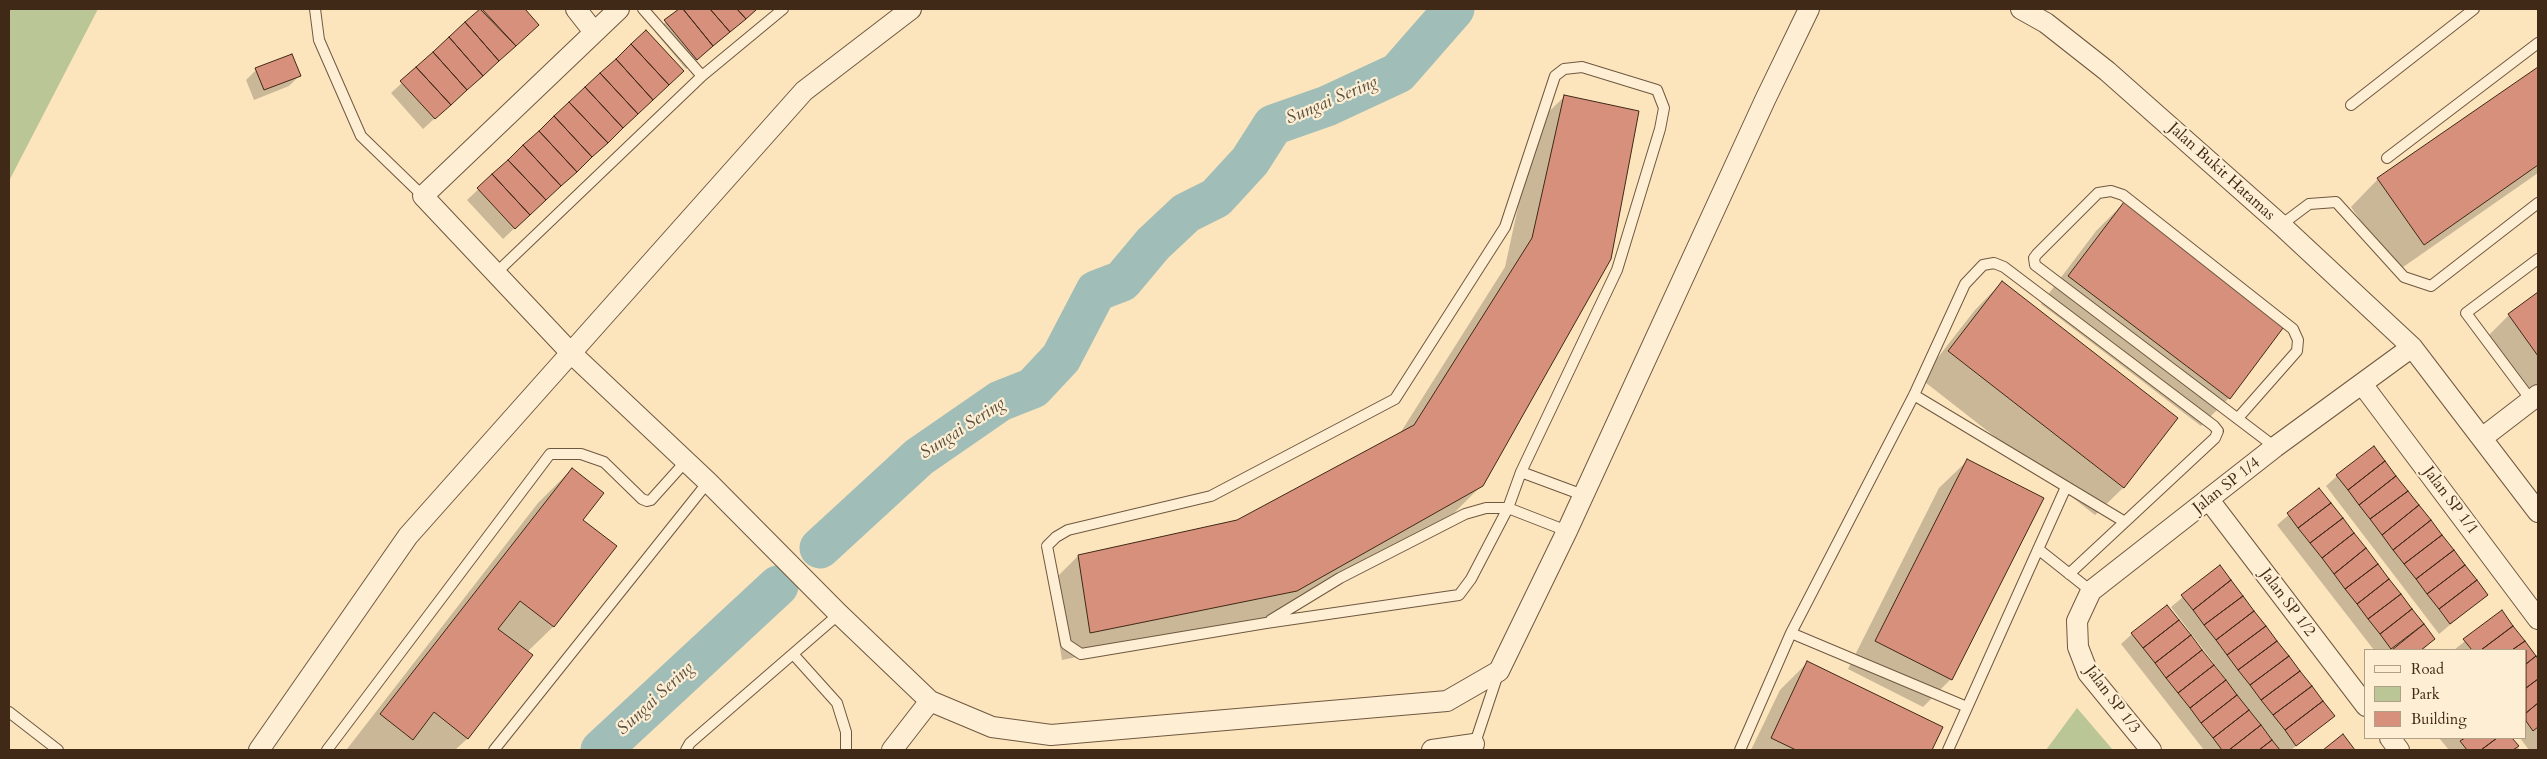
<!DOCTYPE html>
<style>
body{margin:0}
#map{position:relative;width:2547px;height:759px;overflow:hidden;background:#fce5bd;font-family:Cardo,serif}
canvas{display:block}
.frame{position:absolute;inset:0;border:10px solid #402916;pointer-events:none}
.legend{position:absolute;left:2364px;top:649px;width:162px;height:90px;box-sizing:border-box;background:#fdeed4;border:1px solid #b19f88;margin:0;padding:6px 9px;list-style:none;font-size:15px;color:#402916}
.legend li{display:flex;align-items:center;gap:10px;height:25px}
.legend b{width:25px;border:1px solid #b19f88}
</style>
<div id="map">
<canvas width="2547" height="759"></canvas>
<div class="frame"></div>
<ul class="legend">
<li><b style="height:6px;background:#fdeed4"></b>Road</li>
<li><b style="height:14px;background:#bac695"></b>Park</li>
<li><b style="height:14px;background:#d7907b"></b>Building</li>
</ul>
</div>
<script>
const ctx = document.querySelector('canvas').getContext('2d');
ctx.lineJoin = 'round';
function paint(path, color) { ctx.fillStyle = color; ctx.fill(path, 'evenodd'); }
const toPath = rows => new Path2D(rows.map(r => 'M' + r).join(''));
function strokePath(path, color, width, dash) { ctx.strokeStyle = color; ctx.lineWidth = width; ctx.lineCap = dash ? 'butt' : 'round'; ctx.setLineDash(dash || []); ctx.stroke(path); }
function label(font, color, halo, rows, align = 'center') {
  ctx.font = font + ' Cardo,serif'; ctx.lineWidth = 4.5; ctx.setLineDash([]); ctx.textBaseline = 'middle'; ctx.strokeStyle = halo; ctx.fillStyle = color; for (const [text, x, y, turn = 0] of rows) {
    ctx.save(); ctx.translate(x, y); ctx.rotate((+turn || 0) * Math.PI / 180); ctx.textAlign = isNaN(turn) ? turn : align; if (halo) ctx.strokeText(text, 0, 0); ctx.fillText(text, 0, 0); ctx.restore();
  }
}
paint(toPath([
 [9,9,98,9,9,181],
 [2077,708,2113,750,2046,750]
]), '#bac695');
paint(toPath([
 [482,9,523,9,538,25,423,129,391,93],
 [680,9,758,9,686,69,655,32],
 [646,32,672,81,503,239,467,200],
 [2538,68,2538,173,2396,272,2351,207,2378,179],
 [256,70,299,76,289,86,254,100,246,80],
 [1564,97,1482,485,1454,513,1268,618,1062,660,1050,584,1078,556,1237,521,1399,435,1505,267,1536,124],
 [2124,203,2284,325,2229,398,2201,426,2041,304,2096,231],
 [2002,282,2176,419,2123,488,2095,515,1921,379,1975,310],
 [2538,294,2538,387,2530,393,2488,336,2509,315],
 [1967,461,2042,499,1951,679,1923,707,1848,669,1939,488],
 [572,469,581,520,615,547,553,627,527,652,531,656,467,739,455,750,347,749,538,503],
 [2337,476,2486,595,2439,634,2326,486],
 [2319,489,2434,639,2423,650,2374,650,2277,525],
 [2219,567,2333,716,2291,750,2204,750,2121,644,2132,634,2226,683,2228,682,2171,607],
 [2501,612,2538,661,2538,750,2529,750,2520,738,2526,738,2526,650,2454,650],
 [1807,663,1942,727,1931,750,1751,750,1780,690],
 [2439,738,2511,738,2520,750,2449,750]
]), '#0003');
strokePath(toPath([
 [820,548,919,457,1000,401,1033,388,1061,358,1096,291,1122,281,1153,244,1186,213,1216,198,1250,161,1273,125,1327,106,1398,73,1454,9],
 [601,750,778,586]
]), '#a0beb7', 41);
const building = toPath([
 [480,9,516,46,499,61,465,22,480,9],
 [482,9,525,9,539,25,516,46,482,9],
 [679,9,683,9,713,46,697,60,664,20,679,9],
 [683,9,710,9,730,32,713,46,683,9],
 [710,9,737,9,746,19,730,32,710,9],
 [737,9,757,9,746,19,737,9],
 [465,22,499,61,483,76,449,37,465,22],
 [646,30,684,71,669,85,631,44,646,30],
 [449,37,483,76,467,90,433,52,449,37],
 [631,44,669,85,653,100,616,59,631,44],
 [433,52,467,90,451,105,416,67,433,52],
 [292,54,301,76,264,90,255,68,292,54],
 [616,59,653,100,638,114,600,73,616,59],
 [416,67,451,105,435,119,400,81,416,67],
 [2538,67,2538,165,2424,245,2377,178,2538,67],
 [600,73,638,114,623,128,585,87,600,73],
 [585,87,623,128,608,143,569,102,585,87],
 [1564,95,1639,111,1611,259,1483,486,1297,591,1090,633,1078,555,1237,520,1414,425,1532,238,1564,95],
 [569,102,608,143,592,157,554,116,569,102],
 [554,116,592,157,577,172,539,131,554,116],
 [539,131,577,172,561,186,523,145,539,131],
 [523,145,561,186,546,200,508,160,523,145],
 [508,160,546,200,530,215,492,174,508,160],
 [492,174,530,215,515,229,477,188,492,174],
 [2124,202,2286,324,2230,399,2068,276,2124,202],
 [2002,281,2178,418,2124,488,1948,351,2002,281],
 [2538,292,2538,356,2508,314,2538,292],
 [2374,446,2385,461,2348,490,2336,475,2374,446],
 [1967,459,2044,498,1952,680,1875,641,1967,459],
 [2385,461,2396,476,2359,505,2348,490,2385,461],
 [572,468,604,493,583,520,617,546,554,627,520,601,498,629,533,655,468,739,434,712,413,740,380,714,572,468],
 [2396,476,2408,491,2370,519,2359,505,2396,476],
 [2319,488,2331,503,2298,528,2287,513,2319,488],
 [2408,491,2419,505,2382,535,2370,519,2408,491],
 [2331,503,2343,518,2310,543,2298,528,2331,503],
 [2419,505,2431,520,2393,550,2382,535,2419,505],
 [2343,518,2354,533,2322,558,2310,543,2343,518],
 [2431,520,2442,535,2404,564,2393,550,2431,520],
 [2354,533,2366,548,2334,574,2322,558,2354,533],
 [2442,535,2454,550,2416,579,2404,564,2442,535],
 [2366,548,2378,564,2345,589,2334,574,2366,548],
 [2454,550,2465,565,2427,594,2416,579,2454,550],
 [2378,564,2389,579,2357,604,2345,589,2378,564],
 [2220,565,2231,580,2193,610,2181,595,2220,565],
 [2465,565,2477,580,2439,609,2427,594,2465,565],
 [2389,579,2401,594,2368,619,2357,604,2389,579],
 [2231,580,2243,596,2204,625,2193,610,2231,580],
 [2477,580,2488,595,2450,624,2439,609,2477,580],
 [2401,594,2412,609,2380,634,2368,619,2401,594],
 [2243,596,2254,611,2216,640,2204,625,2243,596],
 [2167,605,2179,620,2143,648,2131,633,2167,605],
 [2412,609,2424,624,2391,649,2380,634,2412,609],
 [2502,610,2513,626,2481,650,2472,650,2463,639,2502,610],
 [2254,611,2266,626,2227,655,2216,640,2254,611],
 [2179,620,2191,635,2155,663,2143,648,2179,620],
 [2424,624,2435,639,2421,650,2392,650,2424,624],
 [2266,626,2277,641,2238,670,2227,655,2266,626],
 [2513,626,2525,641,2512,650,2481,650,2513,626],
 [2191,635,2202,650,2166,678,2155,663,2191,635],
 [2277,641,2289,656,2250,685,2238,670,2277,641],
 [2525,641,2536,656,2526,664,2526,650,2512,650,2525,641],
 [2202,650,2214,665,2178,693,2166,678,2202,650],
 [2289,656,2300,671,2261,700,2250,685,2289,656],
 [2536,656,2538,659,2538,679,2526,688,2526,664,2536,656],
 [1807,661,1943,727,1932,750,1796,750,1771,738,1807,661],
 [2214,665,2226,680,2190,708,2178,693,2214,665],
 [2300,671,2312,686,2273,715,2261,700,2300,671],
 [2538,679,2538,703,2526,713,2526,688,2538,679],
 [2226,680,2237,695,2201,723,2190,708,2226,680],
 [2312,686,2323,701,2285,730,2273,715,2312,686],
 [2237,695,2249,710,2213,738,2201,723,2237,695],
 [2323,701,2335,716,2296,746,2285,730,2323,701],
 [2538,703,2538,727,2533,731,2526,721,2526,713,2538,703],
 [2249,710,2261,725,2229,750,2222,750,2213,738,2249,710],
 [2261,725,2272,740,2259,750,2229,750,2261,725],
 [2343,734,2355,750,2323,750,2343,734],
 [2465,738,2497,738,2481,750,2467,750,2460,741,2465,738],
 [2497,738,2512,738,2519,746,2513,750,2481,750,2497,738],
 [2272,740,2280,750,2259,750,2272,740]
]);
paint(building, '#d7907b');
strokePath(building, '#402916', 1);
const service = toPath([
 [315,9,319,40,361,136,423,196],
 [643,9,702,76],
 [1582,67,1657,90,1664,108,1660,129,1617,270,1521,472,1508,508,1471,579,1459,595,1266,623,1081,654,1066,644,1047,546,1056,537,1068,530,1211,496,1395,399,1505,227,1555,76,1564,69,1582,67],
 [2351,105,2474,9],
 [2387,158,2538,43],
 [2281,225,2309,204,2336,202,2404,277,2431,286,2538,203],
 [496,273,702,76,783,9],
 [1914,395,2125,522],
 [2531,400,2466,313,2538,259],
 [2238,418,2297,351,2298,340,2293,329,2123,195,2111,191,2098,193,2037,254,2034,258,2035,265,2275,447],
 [1521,472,1583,495],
 [2038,549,2091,591],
 [1271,620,1340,578,1465,514,1486,508,1508,508,1567,531],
 [1791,633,1967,707],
 [793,654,837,703,846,732,846,750],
 [9,712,58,750],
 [1474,746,1498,674],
 [327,750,550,454,581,454,604,462,642,499,647,501,651,500,686,461],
 [494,750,708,482],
 [686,750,690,743,839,614],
 [1740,750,1791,633,1914,395,1965,284,1983,265,1994,263,2004,267,2214,426,2218,431,2215,438,2069,574],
 [1948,750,2066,487]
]);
const minor = toPath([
 [576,9,594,32],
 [619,9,423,196,570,352,708,482,839,614,930,701,992,727,1051,735,1447,701,1499,671,1567,531,1765,100,1809,9],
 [2021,9,2046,23,2107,71,2281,225,2412,347,2538,512],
 [2362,384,2538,619],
 [2482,438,2538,395],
 [2209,500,2366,706],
 [2390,738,2399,750],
 [259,750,408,536,804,91,911,9],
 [892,750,930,701],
 [1432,750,1474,744],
 [2151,750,2088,673,2078,647,2077,621,2091,591,2275,447,2412,347]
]);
strokePath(service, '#6f5840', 12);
strokePath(minor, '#6f5840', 22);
strokePath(service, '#fdeed4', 10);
strokePath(minor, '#fdeed4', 20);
label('16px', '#402916', '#fdeed4', [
 ["Jalan Bukit Hatamas",2221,172,42],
 ["Jalan SP 1/4",2227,486,-38],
 ["Jalan SP 1/1",2450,501,53],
 ["Jalan SP 1/2",2287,603,53],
 ["Jalan SP 1/3",2112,700,53]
]);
label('italic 18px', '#584e3e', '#fdeed4', [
 ["Sungai Sering",1332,101,-23],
 ["Sungai Sering",963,429,-33],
 ["Sungai Sering",656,699,-43]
]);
</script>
